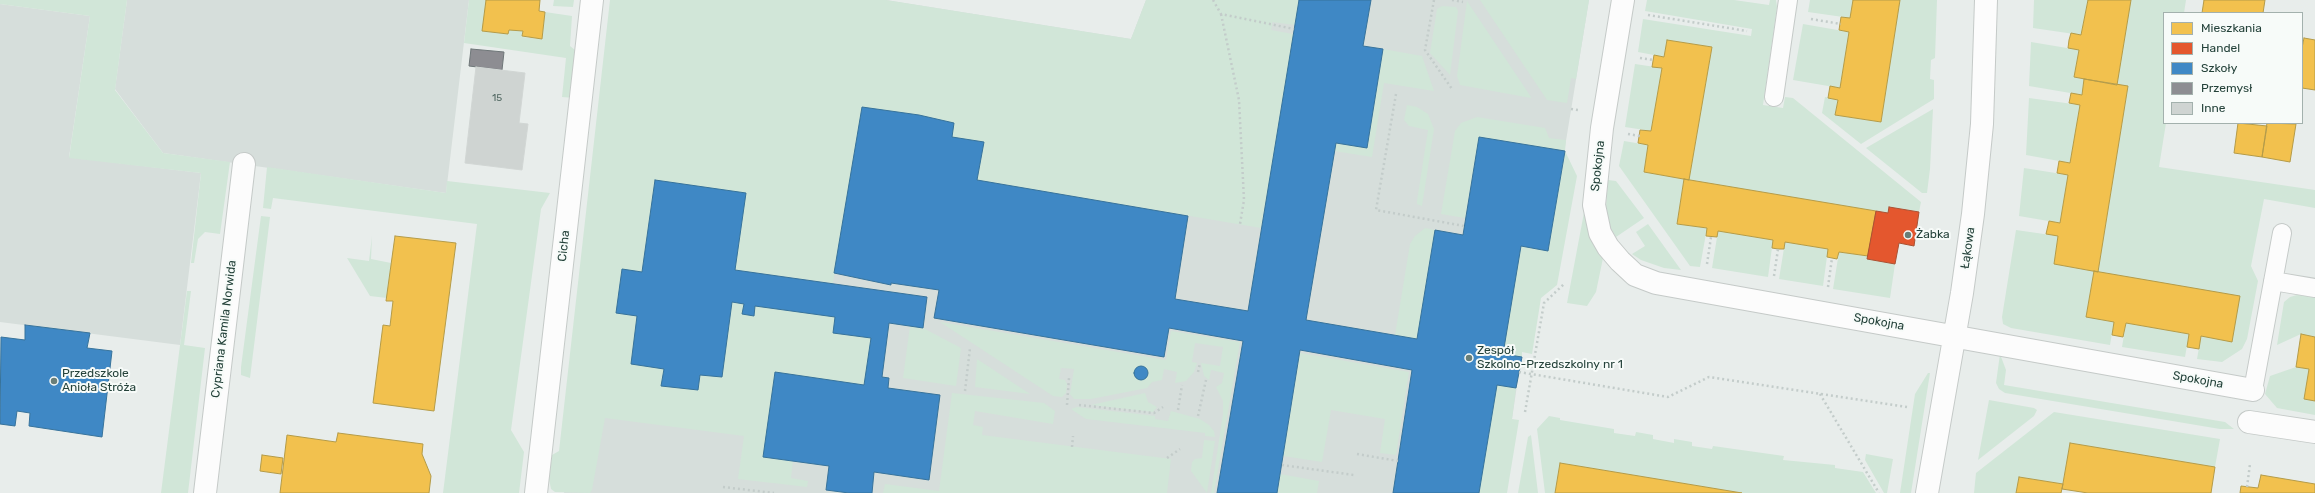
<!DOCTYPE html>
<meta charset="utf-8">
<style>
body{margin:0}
#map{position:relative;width:2315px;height:493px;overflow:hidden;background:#e8edeb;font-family:Rubik,sans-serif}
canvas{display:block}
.legend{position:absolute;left:2163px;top:12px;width:140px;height:112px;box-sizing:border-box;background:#f7fbf9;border:1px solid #a3b1ad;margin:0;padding:5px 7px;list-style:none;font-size:12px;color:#24423a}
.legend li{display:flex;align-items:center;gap:8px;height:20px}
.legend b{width:20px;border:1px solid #a3b1ad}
</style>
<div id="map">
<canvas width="2315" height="493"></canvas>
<ul class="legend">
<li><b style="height:11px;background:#f2c14e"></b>Mieszkania</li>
<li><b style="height:11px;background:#e4572e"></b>Handel</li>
<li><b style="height:11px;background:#3f88c5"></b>Szkoły</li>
<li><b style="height:11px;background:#8d8d92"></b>Przemysł</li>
<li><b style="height:11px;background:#cfd4d2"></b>Inne</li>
</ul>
</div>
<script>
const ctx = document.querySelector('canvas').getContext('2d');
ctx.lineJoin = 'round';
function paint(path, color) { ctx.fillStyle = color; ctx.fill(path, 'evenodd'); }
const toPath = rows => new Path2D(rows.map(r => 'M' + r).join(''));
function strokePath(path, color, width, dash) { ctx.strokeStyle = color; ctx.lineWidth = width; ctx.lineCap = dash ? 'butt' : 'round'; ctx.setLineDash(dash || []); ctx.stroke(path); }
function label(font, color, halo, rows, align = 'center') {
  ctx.font = font + ' Rubik,sans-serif'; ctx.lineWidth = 4; ctx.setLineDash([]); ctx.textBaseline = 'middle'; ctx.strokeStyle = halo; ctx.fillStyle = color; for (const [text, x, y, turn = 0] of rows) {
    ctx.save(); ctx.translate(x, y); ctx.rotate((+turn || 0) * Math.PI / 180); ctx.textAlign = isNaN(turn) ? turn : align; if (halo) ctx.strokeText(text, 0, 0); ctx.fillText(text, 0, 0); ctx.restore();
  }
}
paint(toPath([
 [127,0,469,0,446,193,163,153,115,89],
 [886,0,1131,39,1146,0,1589,0,1548,251,1522,352,1512,419,1479,493,564,493,617,76],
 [0,4,90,16,69,157,201,173,180,345,0,322]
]), '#d6dedb');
paint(toPath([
 [0,0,127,0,115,90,163,153,230,162,220,234,205,232,198,239,194,263,191,263,201,173,69,158,90,16,0,4],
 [469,0,486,0,483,31,508,34,509,30,523,31,522,37,542,39,545,12,572,16,570,46,580,54,574,98,562,97,566,58,464,43],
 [554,0,574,0,573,7,553,6],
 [610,0,886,0,1131,39,1146,0,1299,0,1295,25,1272,22,1272,25,1271,30,1293,34,1294,38,1261,228,977,180,984,142,952,137,954,123,919,115,862,107,833,283,735,270,745,193,655,180,642,272,622,269,616,313,637,316,631,364,664,369,662,386,698,390,700,375,722,377,732,302,744,304,742,314,754,316,755,306,835,317,833,333,871,338,864,385,775,373,793,461,791,478,808,481,807,487,738,479,744,436,605,418,592,490,590,493,555,492,551,489,549,479,552,455,559,451],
 [1480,0,1589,0,1576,79,1571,78,1567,103,1547,100],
 [1647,0,1734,0,1769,5,1770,0,1776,0,1777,7,1763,105,1783,108,1785,97,1793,98,1921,202,1919,212,1889,207,1888,213,1689,180,1712,47,1667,40,1664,57,1638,52,1643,19,1751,36,1752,29,1645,11],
 [1810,0,1853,0,1850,18,1808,12],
 [1900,0,1937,0,1935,58,1931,60,1930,79,1934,80,1934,99,1861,144,1822,113,1825,97,1838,100,1835,115,1881,122],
 [2034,0,2088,0,2081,35,2033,28],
 [2131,0,2186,0,2184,13,2164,13,2164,123,2166,123,2159,167,2315,190,2315,208,2264,199,2251,266,2258,281,2247,339,2242,349,2222,362,2197,359,2201,336,2098,272,2128,87,2117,85],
 [1467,1,1531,97,1531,98,1460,85,1457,76],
 [1442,6,1456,7,1458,11,1450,75,1430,53,1437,9],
 [1803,24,1849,32,1840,88,1793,80],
 [2031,42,2079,50,2074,77,2084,79,2082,95,2029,86],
 [1383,49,1422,56,1434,91,1384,83,1372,157,1334,151,1336,143,1367,148],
 [1635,64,1662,68,1651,131,1625,127],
 [2029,98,2080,105,2070,163,2026,155],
 [1407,105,1417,107,1428,114,1434,129,1422,206,1417,204,1417,201,1428,130,1409,126,1404,120],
 [1933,109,1930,169,1927,193,1922,193,1866,148],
 [1477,117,1545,128,1549,138,1566,140,1565,151,1577,176,1557,285,1541,298,1532,354,1522,352,1522,357,1503,354,1521,246,1548,251,1565,151,1479,137,1465,218,1441,214,1455,131,1461,123],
 [1624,141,1648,145,1644,172,1684,179,1677,224,1707,228,1700,267,1690,266,1619,166],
 [267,167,446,193,447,181,550,193,541,209,511,430,524,452,519,493,443,493,477,224,273,198,271,209,263,208],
 [2024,168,2068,175,2060,223,2019,216],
 [1608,180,1616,181,1644,218,1616,237,1609,225,1606,207],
 [1586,202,1603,258,1596,292,1587,306,1567,303],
 [261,216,270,217,250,378,241,375,241,367],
 [1648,224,1681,270,1664,268,1641,260,1632,254,1645,246,1636,232],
 [1425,228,1435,230,1417,339,1395,335,1410,244,1415,236],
 [2016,230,2058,236,2054,264,2094,271,2086,316,2114,322,2110,345,2011,328,2003,324,2002,317],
 [1718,231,1773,240,1768,277,1712,268],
 [372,236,371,259,391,263,387,298,370,296,347,258,369,261],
 [1785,242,1828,249,1823,286,1779,279],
 [1839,252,1868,256,1868,259,1895,264,1890,298,1833,289],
 [187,291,191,291,184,345,205,348,188,493,161,493],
 [2297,295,2315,296,2315,337,2301,334,2277,345,2284,302,2290,297],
 [940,322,1166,360,1171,331,1240,342,1214,493,1211,493,1223,414,1223,401,1216,387,1222,383,1224,373,1211,370,1209,380,1204,376,1201,363,1220,366,1223,347,1195,343,1192,362,1197,363,1194,372,1186,381,1175,383,1177,372,1164,369,1162,380,1152,382,1147,388,1091,399,1074,399,1070,394,1074,369,1061,368,1059,379,1065,380,1067,384,1066,393,1062,397,1053,396],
 [2126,323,2189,334,2185,357,2122,347],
 [910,326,923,328,961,348,956,386,903,378],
 [1300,353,1409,372,1396,455,1380,453,1385,419,1331,410,1322,462,1283,456],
 [2000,354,2006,370,2004,385,2225,422,2234,429,2220,429,2005,393,1999,389,1996,383],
 [977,359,1030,394,975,387],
 [2296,367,2309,369,2304,399,2315,401,2315,415,2277,408,2265,394,2270,376],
 [1928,373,1930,373,1911,493,1900,493,1915,394],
 [1497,385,1516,388,1512,419,1519,420,1507,493,1479,493],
 [952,393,1044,403,1055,411,1053,424,975,411,973,425,983,427,982,435,1171,459,1167,493,883,493,885,484,939,491],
 [1145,393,1148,402,1157,407,1153,412,1091,405],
 [1989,400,2034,408,2037,410,2034,416,1978,460],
 [1077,407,1155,416,1155,419,1168,421,1171,411,1200,419,1209,425,1214,431,1215,437,1205,436,1205,433,1086,419,1071,409],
 [2054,412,2220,439,2215,467,2070,443,2063,484,2019,477,2016,493,1974,493,1976,473],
 [1549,416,1560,418,1560,420,1614,429,1614,433,1635,436,1636,432,1653,435,1653,439,1674,443,1674,439,1692,442,1692,446,1712,449,1713,446,1784,456,1783,460,1835,465,1835,468,1863,472,1876,493,1742,493,1560,463,1555,493,1545,493,1537,429],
 [1531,435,1538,493,1518,493,1528,437],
 [1204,440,1215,441,1207,493,1191,471,1192,462,1195,459,1202,458],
 [1866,454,1893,459,1887,493,1884,493,1865,460],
 [1280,474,1319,481,1317,493,1277,493]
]), '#d1e6d8');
const homes = toPath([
 [486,0,540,0,539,11,545,12,542,39,522,36,523,31,509,30,508,34,482,31,486,0],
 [1853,0,1900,0,1881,122,1835,115,1838,100,1828,98,1830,86,1840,88,1849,32,1839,30,1841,17,1850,18,1853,0],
 [2088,0,2131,0,2117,85,2074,77,2079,50,2068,48,2069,40,2071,33,2081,35,2088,0],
 [2204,0,2265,0,2263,13,2202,13,2204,0],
 [2304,38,2315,40,2315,90,2302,88,2302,48,2304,38],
 [1667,40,1712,47,1689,180,1644,172,1648,145,1638,143,1640,130,1651,131,1662,68,1652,67,1654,55,1664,57,1667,40],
 [2084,79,2128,86,2098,272,2054,264,2058,236,2046,234,2049,221,2060,223,2068,175,2057,173,2059,161,2070,163,2080,105,2069,103,2071,93,2082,95,2084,79],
 [2238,123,2267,126,2262,157,2234,153,2238,123],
 [2267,123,2296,124,2290,162,2262,157,2267,123],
 [1684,179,1876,211,1868,256,1839,252,1837,259,1827,257,1828,249,1785,242,1784,249,1778,249,1772,248,1773,240,1718,231,1717,237,1706,236,1707,228,1677,224,1684,179],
 [395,236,456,243,434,411,373,403,383,325,390,326,393,301,386,301,395,236],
 [2094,271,2240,296,2232,342,2201,336,2199,349,2187,347,2189,334,2126,323,2123,337,2112,335,2114,322,2086,317,2094,271],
 [2301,334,2315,337,2315,401,2304,399,2309,369,2296,367,2301,334],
 [338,433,423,444,422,454,431,476,429,493,280,493,287,435,336,442,338,433],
 [2070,443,2215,467,2211,493,2088,493,2062,489,2070,443],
 [262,455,283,458,281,474,260,471,262,455],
 [1560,463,1742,493,1555,493,1560,463],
 [2261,475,2315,484,2315,493,2240,493,2241,486,2258,488,2261,475],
 [2019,477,2063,484,2061,493,2016,493,2019,477]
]);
paint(homes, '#f2c14e');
strokePath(homes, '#b49b48', 1);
const shops = toPath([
 [1889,207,1919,212,1914,246,1899,243,1895,264,1867,259,1876,211,1888,213,1889,207]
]);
paint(shops, '#e4572e');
strokePath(shops, '#aa5132', 1);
const schools = toPath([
 [1299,0,1371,0,1363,46,1383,49,1367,148,1336,143,1306,320,1417,339,1435,230,1463,235,1479,137,1565,151,1548,251,1521,246,1503,354,1522,357,1516,388,1497,385,1479,493,1393,493,1412,370,1300,350,1277,493,1217,493,1243,341,1169,328,1164,357,934,318,939,290,891,283,891,285,834,273,862,107,919,115,954,123,952,137,984,142,977,180,1188,216,1175,299,1248,311,1299,0],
 [655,180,746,193,735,270,927,297,923,328,889,323,882,377,889,378,888,388,940,395,929,480,874,472,872,493,849,493,826,490,829,466,763,457,775,372,864,385,871,338,833,333,835,317,755,306,754,316,742,314,744,304,732,302,722,377,700,375,698,390,661,386,664,369,631,364,637,316,616,313,622,269,642,272,655,180],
 [25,325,90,333,87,348,112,351,102,437,29,426,30,413,17,411,15,426,0,424,1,337,25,340,25,325],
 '1134 373a7 7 0 1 1 14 0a7 7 0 1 1-14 0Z'
]);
paint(schools, '#3f88c5');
strokePath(schools, '#37739b', 1);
const industry = toPath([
 [471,49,504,52,502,70,469,66,471,49]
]);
paint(industry, '#8d8d92');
strokePath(industry, '#6e7678', 1);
const building = toPath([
 [476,67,525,73,519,123,528,124,522,170,465,163,476,67]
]);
paint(building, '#cfd4d2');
strokePath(building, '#d1d6d4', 1);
const lane = toPath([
 [1774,97,1788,0],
 [2273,281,2315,288],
 [2253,390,2282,233]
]);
const street = toPath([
 [1623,0,1602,128,1594,205,1600,233,1608,247,1620,261,1635,275,1656,283,2253,390],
 [2249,422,2315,432],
 [205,493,244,164],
 [536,493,592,0],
 [1927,493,1962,293,1973,214,1982,124,1986,0]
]);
strokePath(lane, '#c5cac8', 20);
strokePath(street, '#c5cac8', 24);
strokePath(toPath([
 [1213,0,1221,14,1294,29],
 [1434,0,1425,50,1452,89],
 [1452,0,1463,2],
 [1221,14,1239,100,1244,200,1240,224],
 [1648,15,1747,31],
 [1811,19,1841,24],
 [1640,58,1653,60],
 [1396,94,1376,210,1464,226],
 [1571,109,1578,110],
 [1628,134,1640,136],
 [1707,264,1711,237],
 [1774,276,1778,249],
 [1828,287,1832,258],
 [1198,372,1200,363],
 [1519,372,1668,397,1709,377,1907,407],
 [965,391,970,348],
 [1820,394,1879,493],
 [1067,405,1069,378],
 [1079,405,1154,413,1163,407],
 [1178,410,1182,385],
 [1525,412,1544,303,1564,284],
 [1198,416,1206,380],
 [1072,447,1073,436],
 [1357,454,1398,461],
 [1167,458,1180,449],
 [1282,465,1354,475],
 [723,487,774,493],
 [2247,487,2250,464]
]), '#c3ccca', 2.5, [2, 3]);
strokePath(lane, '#fcfcfc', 18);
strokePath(street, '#fcfcfc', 22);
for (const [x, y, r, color] of [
 [1908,235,4,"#697e78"],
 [1469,358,4,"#697e78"],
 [54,381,4,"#697e78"]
]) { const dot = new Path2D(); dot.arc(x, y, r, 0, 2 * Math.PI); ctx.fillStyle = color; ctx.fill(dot); strokePath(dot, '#f7fbf9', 1.5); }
label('10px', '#506761', null, [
 ["15",497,98]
]);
label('12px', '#24423a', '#f7fbf9', [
 ["Spokojna",1598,166,-84],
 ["Cicha",564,246,-84],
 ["Łąkowa",1968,248,-82],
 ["Spokojna",1879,322,10],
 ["Cypriana Kamila Norwida",224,329,-83],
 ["Spokojna",2198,380,10]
]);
label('12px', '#24423a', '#f7fbf9', [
 ["Żabka",1916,235],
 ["Zespół",1477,351],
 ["Szkolno-Przedszkolny nr 1",1477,365],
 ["Przedszkole",62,374],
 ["Anioła Stróża",62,388]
], 'left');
</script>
